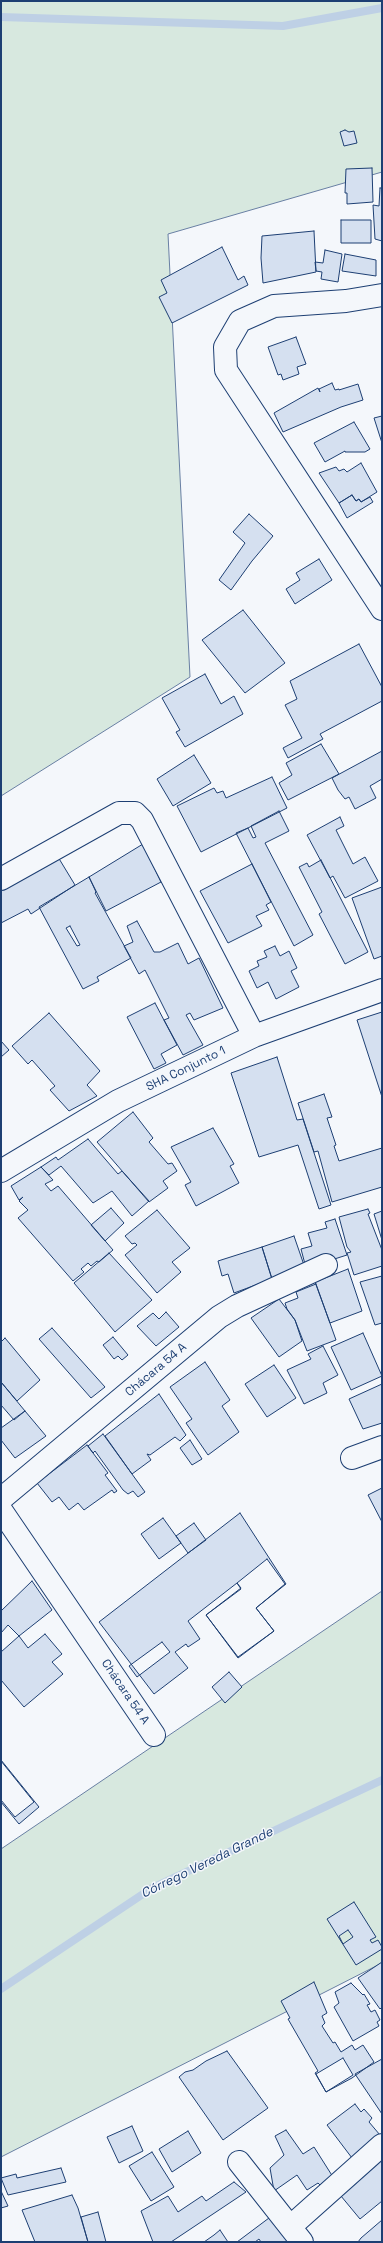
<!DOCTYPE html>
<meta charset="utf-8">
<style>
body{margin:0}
#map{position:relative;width:383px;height:2243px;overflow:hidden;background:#f4f7fb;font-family:"Space Grotesk",sans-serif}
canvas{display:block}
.frame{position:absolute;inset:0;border:2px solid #1d3f73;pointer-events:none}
</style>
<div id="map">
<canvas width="383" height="2243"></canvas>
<div class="frame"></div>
</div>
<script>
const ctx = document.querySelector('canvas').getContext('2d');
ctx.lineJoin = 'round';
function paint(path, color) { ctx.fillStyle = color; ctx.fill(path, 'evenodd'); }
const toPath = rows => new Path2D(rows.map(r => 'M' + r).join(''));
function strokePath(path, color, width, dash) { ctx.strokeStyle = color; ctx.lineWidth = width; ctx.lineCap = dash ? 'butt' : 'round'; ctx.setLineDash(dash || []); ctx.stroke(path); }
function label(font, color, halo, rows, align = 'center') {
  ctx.font = font + ' "Space Grotesk",sans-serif'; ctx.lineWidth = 3; ctx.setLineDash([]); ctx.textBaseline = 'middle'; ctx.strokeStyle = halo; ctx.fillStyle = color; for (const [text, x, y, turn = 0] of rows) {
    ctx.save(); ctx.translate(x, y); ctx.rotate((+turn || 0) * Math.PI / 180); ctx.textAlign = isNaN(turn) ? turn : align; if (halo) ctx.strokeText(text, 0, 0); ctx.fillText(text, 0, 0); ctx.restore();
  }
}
const green = toPath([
 [1,1,382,1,382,172,168,234,190,677,1,796,1,1],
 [382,1591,382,1963,1,2157,1,1849,382,1591]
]);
paint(green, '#d7e8df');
strokePath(green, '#687fa3', 1);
strokePath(toPath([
 [1,17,283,26,382,8],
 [1,1989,152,1888,382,1780]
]), '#bed0e5', 8);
const building = toPath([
 [345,130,349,132,354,131,357,143,344,146,340,132,345,130],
 [372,168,373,202,347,204,347,193,345,193,346,169,372,168],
 [380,188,382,188,382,255,382,241,375,239,373,205,379,206,380,188],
 [341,220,371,220,371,243,341,243,341,220],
 [314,231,316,272,263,283,261,258,262,236,314,231],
 [222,247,238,280,244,276,248,285,172,323,159,297,167,293,161,280,222,247],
 [325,250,342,254,338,282,321,279,322,272,316,271,315,262,323,263,325,250],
 [345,254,376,260,376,276,342,271,345,254],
 [296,337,306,364,297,367,299,374,283,380,281,374,278,375,268,347,296,337],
 [332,383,335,390,339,389,339,390,358,384,363,400,341,407,283,432,274,413,318,388,320,392,319,389,332,383],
 [382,416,382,443,374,418,382,416],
 [354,422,370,449,365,452,345,452,345,451,325,462,314,443,354,422],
 [361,463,377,492,361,502,359,499,356,501,352,495,339,503,319,473,336,467,339,471,344,469,347,472,361,463],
 [352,495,356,501,359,499,361,502,370,497,373,502,347,518,339,503,352,495],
 [249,514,273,536,252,561,231,590,219,580,245,543,233,532,249,514],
 [319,559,332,580,295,604,286,589,300,580,296,573,319,559],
 [243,610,285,663,245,693,202,640,243,610],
 [359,644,382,687,382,701,320,734,323,739,288,758,283,748,302,738,285,705,297,699,290,681,359,644],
 [205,674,221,704,234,696,243,714,185,747,176,732,180,730,162,698,205,674],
 [321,744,339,774,288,800,279,783,292,775,286,763,321,744],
 [382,751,382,779,370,786,376,798,355,809,349,797,345,799,338,790,332,778,382,751],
 [194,755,211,783,173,806,157,779,194,755],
 [272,777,287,808,201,852,177,806,214,788,217,793,223,791,226,798,272,777],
 [279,811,289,831,265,843,313,935,294,946,236,833,248,828,253,838,256,837,251,826,279,811],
 [340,817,344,826,336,830,353,864,365,857,378,881,345,898,333,876,330,878,307,835,340,817],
 [143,844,161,882,106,911,89,877,143,844],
 [55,852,75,885,31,914,28,909,1,923,1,884,55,852],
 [321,860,368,952,345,964,319,914,322,912,299,867,307,863,309,867,321,860],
 [252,864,271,902,266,905,269,910,256,916,262,926,228,943,200,891,252,864],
 [89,877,96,892,95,893,131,958,97,977,99,981,83,989,39,907,89,877],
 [70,926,80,945,77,946,66,928,70,926],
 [382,887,382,956,374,959,352,898,382,887],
 [137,921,154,952,160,952,178,943,188,964,199,958,223,1008,194,1020,190,1013,186,1015,203,1045,183,1055,164,1020,169,1018,145,970,139,974,124,946,133,942,127,926,137,921],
 [275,946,280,956,289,951,297,968,291,971,299,987,276,999,268,982,257,988,249,971,259,966,257,961,267,957,264,951,275,946],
 [155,1003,177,1045,161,1054,166,1063,154,1069,127,1017,155,1003],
 [382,1012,382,1097,357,1020,382,1012],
 [49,1013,100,1071,87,1085,97,1096,69,1111,50,1090,55,1086,32,1060,28,1064,12,1046,49,1013],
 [1,1041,9,1050,1,1057,1,1041],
 [277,1057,297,1120,303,1119,331,1205,319,1209,298,1145,259,1157,231,1073,277,1057],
 [324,1094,332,1117,327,1118,336,1145,334,1146,339,1161,382,1148,382,1187,332,1202,318,1151,314,1152,298,1103,324,1094],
 [133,1112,153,1138,149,1142,168,1164,172,1163,177,1171,163,1181,168,1188,149,1202,97,1142,133,1112],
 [213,1128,234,1164,230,1166,239,1183,196,1206,185,1185,191,1182,171,1147,213,1128],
 [88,1139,118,1174,122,1171,149,1201,132,1216,112,1191,93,1203,61,1166,49,1175,41,1167,56,1157,58,1160,88,1139],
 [41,1167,53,1180,45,1184,51,1191,58,1186,113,1250,99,1262,97,1261,91,1266,88,1263,81,1269,84,1272,73,1281,18,1218,28,1210,19,1201,23,1197,19,1200,11,1186,41,1167],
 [111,1208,124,1223,105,1241,91,1225,111,1208],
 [368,1209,370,1213,368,1214,382,1250,382,1266,354,1275,347,1253,351,1252,347,1247,339,1217,368,1209],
 [157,1210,190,1248,172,1262,181,1272,157,1293,125,1255,137,1245,135,1243,132,1244,125,1236,157,1210],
 [382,1211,382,1240,374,1214,382,1211],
 [335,1219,347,1255,306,1268,301,1249,312,1246,308,1233,327,1228,325,1222,335,1219],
 [294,1236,305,1268,272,1279,262,1247,294,1236],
 [262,1247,272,1279,234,1293,228,1274,222,1276,218,1261,262,1247],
 [109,1253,152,1300,115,1332,74,1283,109,1253],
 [348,1269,362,1311,330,1323,315,1282,348,1269],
 [382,1276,382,1323,375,1325,360,1282,382,1276],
 [316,1284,336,1340,307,1351,295,1320,287,1309,285,1303,298,1298,296,1292,316,1284],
 [279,1299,295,1320,302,1341,279,1357,251,1318,279,1299],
 [166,1312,179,1327,156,1346,137,1326,153,1313,159,1319,166,1312],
 [52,1328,105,1387,91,1398,39,1339,52,1328],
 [363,1333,382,1376,351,1390,331,1347,363,1333],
 [113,1337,128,1355,122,1360,118,1356,114,1359,103,1345,113,1337],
 [5,1338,40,1380,17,1401,1,1382,1,1342,5,1338],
 [323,1346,338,1375,323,1383,327,1393,304,1404,287,1370,311,1359,308,1354,323,1346],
 [205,1362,230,1400,222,1406,239,1432,208,1455,186,1423,192,1419,170,1387,205,1362],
 [274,1365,296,1398,267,1417,245,1384,274,1365],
 [1,1382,25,1411,14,1420,1,1405,1,1382],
 [382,1384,382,1423,363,1429,349,1399,382,1384],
 [159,1394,186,1435,180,1441,175,1437,150,1455,147,1454,151,1460,132,1474,105,1436,159,1394],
 [25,1411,46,1436,15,1458,1,1440,1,1428,25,1411],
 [103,1434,145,1492,138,1497,133,1491,128,1494,123,1490,95,1451,93,1453,88,1446,103,1434],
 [190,1440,202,1459,192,1465,180,1448,190,1440],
 [87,1445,108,1473,105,1475,117,1491,114,1493,112,1490,84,1510,78,1503,69,1510,59,1497,52,1502,37,1483,87,1445],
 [382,1488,382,1522,368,1495,382,1488],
 [240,1513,286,1584,256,1608,274,1631,238,1657,206,1615,241,1588,237,1583,188,1621,200,1639,188,1647,186,1644,175,1652,188,1668,154,1694,99,1622,240,1513],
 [163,1518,181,1543,159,1559,141,1534,163,1518],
 [194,1523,206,1540,188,1553,176,1536,194,1523],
 [267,1559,285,1584,256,1608,274,1631,238,1658,206,1615,241,1589,237,1583,267,1559],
 [32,1581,52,1610,19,1636,8,1625,1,1633,1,1611,32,1581],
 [45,1634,62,1654,52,1662,63,1674,24,1707,1,1680,1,1652,19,1636,28,1648,45,1634],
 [162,1642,170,1652,137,1677,129,1666,162,1642],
 [229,1672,242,1687,225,1703,212,1687,229,1672],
 [1,1760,39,1807,19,1824,1,1802,1,1760],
 [1,1761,34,1802,15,1817,1,1800,1,1761],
 [354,1902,376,1937,370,1940,372,1943,378,1940,382,1947,382,1949,356,1965,327,1919,354,1902],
 [348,1930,353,1937,343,1944,339,1936,348,1930],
 [382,1962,382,2007,380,2009,358,1978,382,1962],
 [314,1982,327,2013,322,2016,325,2023,322,2026,333,2043,335,2042,341,2052,352,2045,355,2050,363,2045,374,2062,352,2078,326,2092,315,2073,318,2071,288,2019,290,2018,281,2001,314,1982],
 [351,1983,363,1995,364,1994,370,2004,367,2005,371,2012,375,2010,380,2020,377,2022,379,2026,353,2041,334,2007,339,2003,335,1992,351,1983],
 [227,2051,268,2108,223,2140,179,2077,185,2072,193,2070,206,2061,227,2051],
 [343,2058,353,2075,326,2092,316,2074,343,2058],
 [382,2059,382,2114,355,2074,382,2059],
 [355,2104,361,2112,364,2109,372,2118,369,2122,380,2135,352,2158,327,2125,355,2104],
 [132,2126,143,2151,119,2163,107,2137,132,2126],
 [286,2130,303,2154,314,2147,333,2177,320,2185,318,2183,307,2190,297,2175,274,2191,270,2168,284,2155,275,2136,286,2130],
 [188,2131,201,2153,172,2172,159,2149,188,2131],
 [152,2152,174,2187,151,2201,129,2166,152,2152],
 [382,2152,382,2201,360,2219,336,2190,382,2152],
 [61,2168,66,2182,8,2195,1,2178,16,2174,17,2178,61,2168],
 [234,2182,246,2192,171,2242,153,2242,141,2211,168,2196,178,2212,202,2196,206,2201,234,2182],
 [1,2191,8,2206,1,2208,1,2191],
 [72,2195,78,2208,88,2242,35,2242,22,2210,72,2195],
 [98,2212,106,2242,88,2242,81,2217,98,2212],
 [269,2218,291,2242,261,2242,259,2239,255,2242,237,2242,269,2218],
 [382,2220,382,2242,358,2242,361,2238,382,2220],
 [220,2230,228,2242,204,2242,214,2235,220,2230]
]);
paint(building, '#d5e0f0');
strokePath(building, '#1d3f73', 1);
const minor = toPath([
 [382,295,346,301,274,306,240,321,225,347,226,370,382,609],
 [1,879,119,813,135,813,142,820,254,1036],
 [1,1171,118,1101,254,1036,382,990],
 [352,1458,382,1447],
 [1,1499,219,1317,237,1306,326,1265],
 [1,1510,154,1735],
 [239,2162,302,2242],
 [290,2227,382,2145]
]);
strokePath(minor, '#1d3f73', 24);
strokePath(minor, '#f4f7fb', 22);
label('12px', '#1d3f73', '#f4f7fb', [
 ["SHA Conjunto 1",186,1069,-26],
 ["Chácara 54 A",156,1370,-40],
 ["Chácara 54 A",125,1692,56]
]);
label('italic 13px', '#1d3f73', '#f4f7fb', [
 ["Córrego Vereda Grande",207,1863,-26]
]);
</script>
